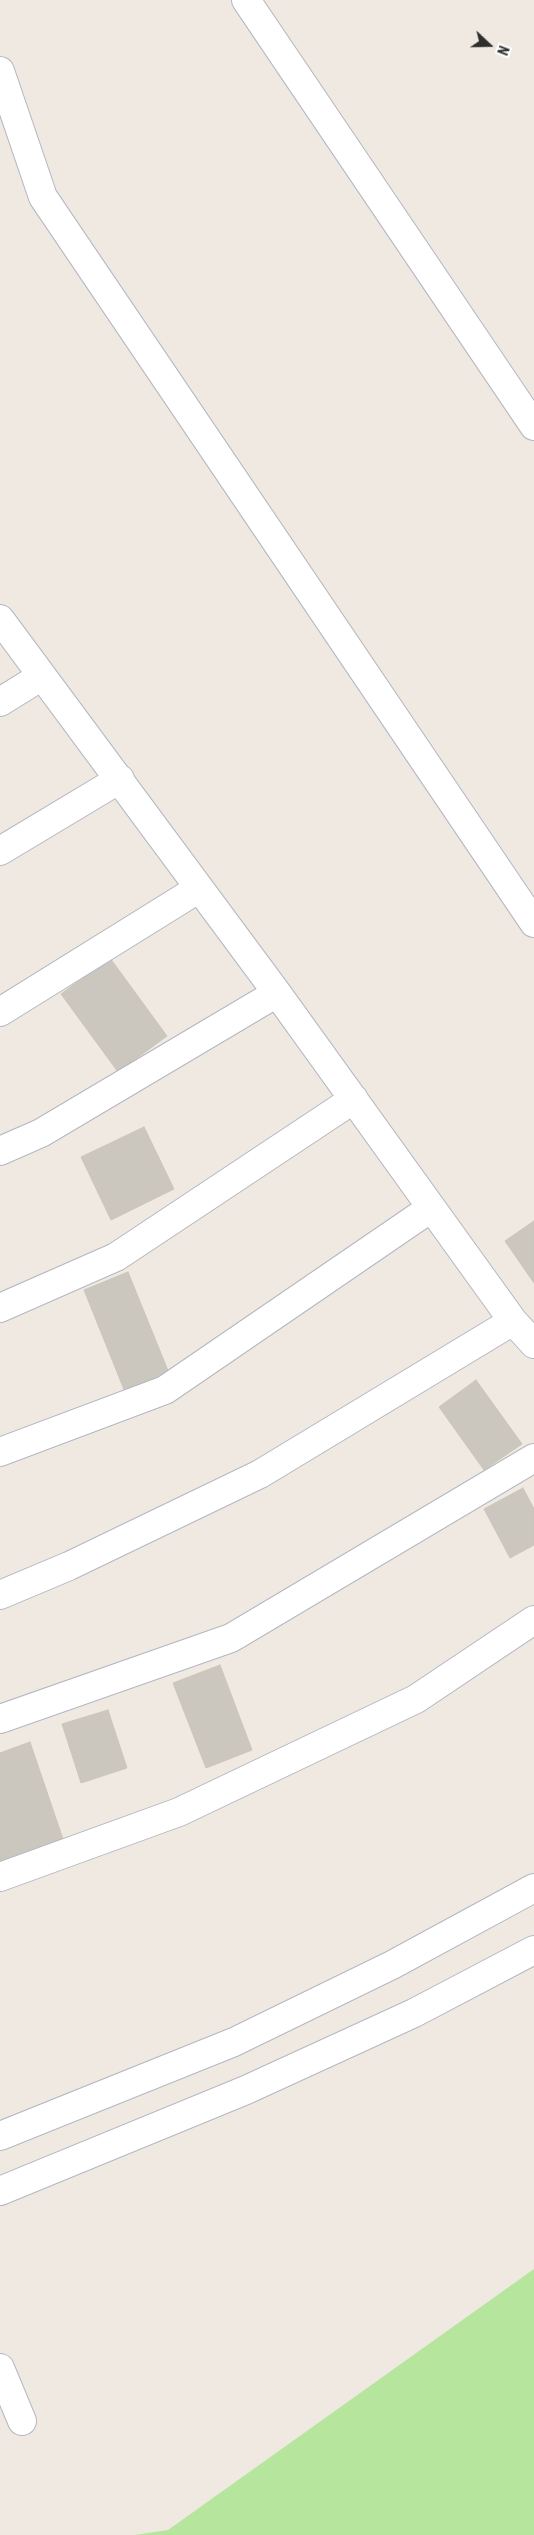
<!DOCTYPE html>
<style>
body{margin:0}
#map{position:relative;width:534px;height:2535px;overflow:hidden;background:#efe9e1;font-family:"Roboto Condensed",sans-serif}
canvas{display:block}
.north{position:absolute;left:464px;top:20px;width:50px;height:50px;-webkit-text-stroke:4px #fff;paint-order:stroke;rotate:111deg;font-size:14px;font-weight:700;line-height:20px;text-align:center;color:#2e2e2e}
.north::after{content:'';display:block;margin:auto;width:18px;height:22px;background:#2e2e2e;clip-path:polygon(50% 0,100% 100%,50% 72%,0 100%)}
</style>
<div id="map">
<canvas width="534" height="2535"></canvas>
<div class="north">N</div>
</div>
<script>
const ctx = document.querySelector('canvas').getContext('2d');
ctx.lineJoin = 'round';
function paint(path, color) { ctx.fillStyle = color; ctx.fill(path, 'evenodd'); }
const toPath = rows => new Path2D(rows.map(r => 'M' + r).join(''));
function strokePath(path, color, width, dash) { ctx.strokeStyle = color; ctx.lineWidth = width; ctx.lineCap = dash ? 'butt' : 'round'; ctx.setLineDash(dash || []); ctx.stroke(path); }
paint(toPath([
 [534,2269,534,2535,135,2535,168,2530]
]), '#b6e59e');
const building = toPath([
 [110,958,167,1036,118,1072,61,994,110,958],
 [144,1127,174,1189,111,1220,81,1157,144,1127],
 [534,1221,534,1283,505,1241,534,1221],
 [128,1272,171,1378,127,1397,84,1290,128,1272],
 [476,1380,522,1444,484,1470,439,1407,476,1380],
 [523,1488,534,1509,534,1545,510,1558,484,1509,523,1488],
 [220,1665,252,1750,206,1768,173,1683,220,1665],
 [108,1710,127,1768,81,1783,62,1724,108,1710],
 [30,1742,65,1845,0,1867,0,1753,30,1742]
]);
paint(building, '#cbc7bf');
strokePath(building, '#cbc5ba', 1);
const minor = toPath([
 [246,0,534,426],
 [0,71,43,197,534,923],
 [0,619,277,993,513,1321,534,1344],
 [0,702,42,676],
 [0,851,120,779],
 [0,1012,198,889],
 [0,1151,41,1133,277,993],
 [0,1308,116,1257,354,1099],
 [0,1452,165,1390,431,1208],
 [0,1595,69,1566,260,1474,513,1321],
 [0,1719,231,1638,534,1458],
 [0,1877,179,1812,416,1699,534,1620],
 [0,2136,234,2042,392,1965,534,1888],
 [0,2191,246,2090,414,2013,534,1950],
 [0,2368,22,2421]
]);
strokePath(minor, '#b4b7c1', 30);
strokePath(minor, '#fff', 28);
</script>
